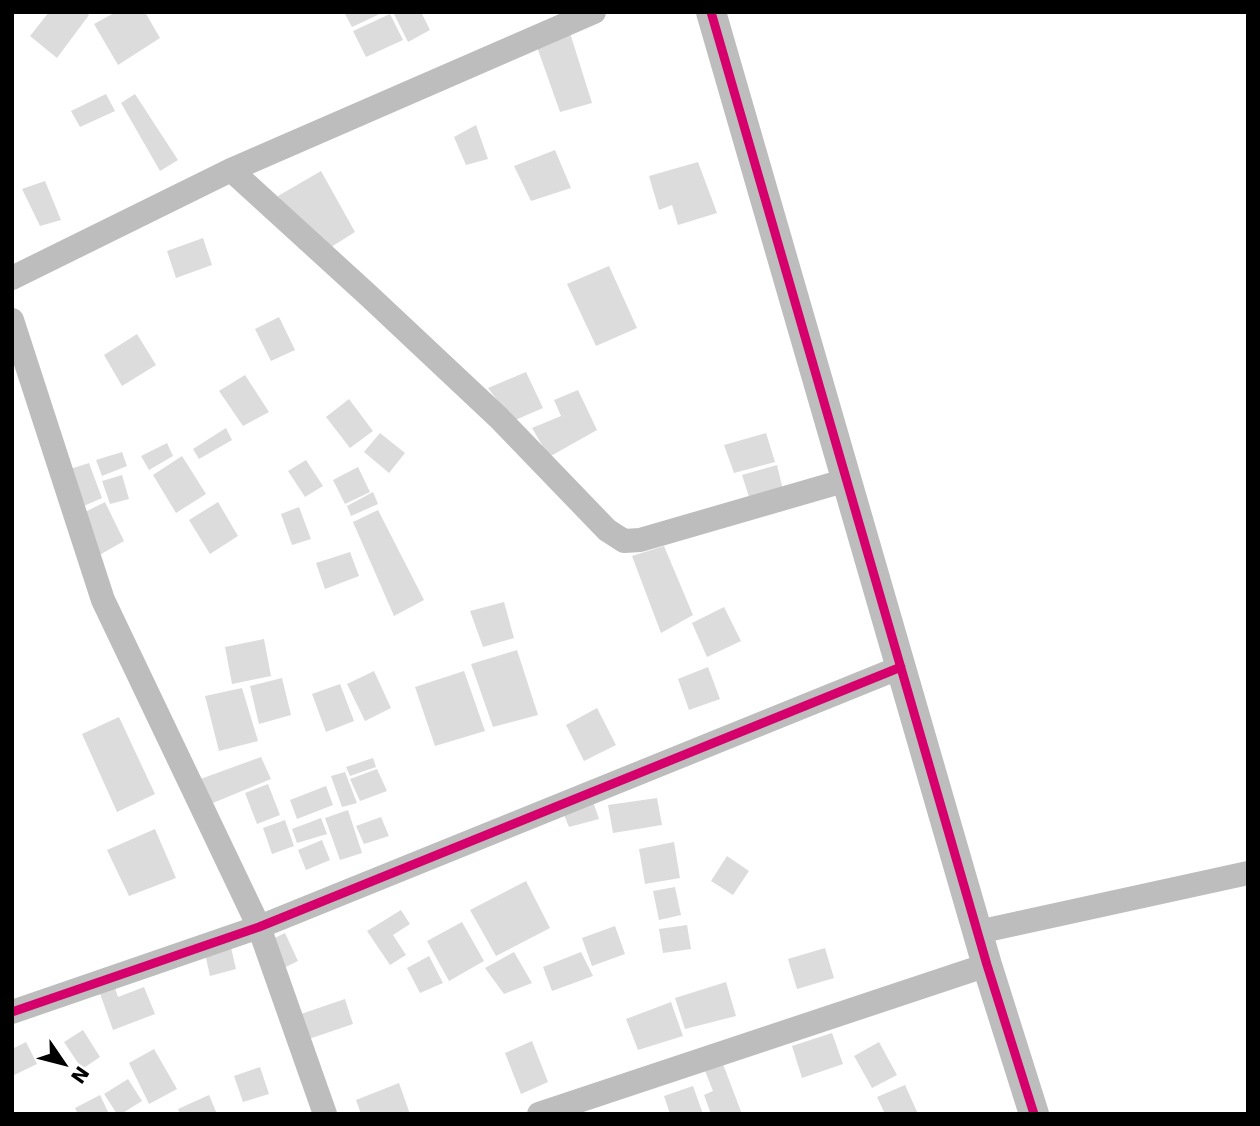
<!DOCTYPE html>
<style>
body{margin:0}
#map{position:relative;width:1260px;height:1126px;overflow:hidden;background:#fff;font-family:"DejaVu Sans",sans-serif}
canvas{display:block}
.frame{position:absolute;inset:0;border:14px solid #000;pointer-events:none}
.north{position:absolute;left:28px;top:1028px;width:70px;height:70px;-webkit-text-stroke:5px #fff;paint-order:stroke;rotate:125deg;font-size:19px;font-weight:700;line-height:28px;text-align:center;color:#000}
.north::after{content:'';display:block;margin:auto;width:24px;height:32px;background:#000;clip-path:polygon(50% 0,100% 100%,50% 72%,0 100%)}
</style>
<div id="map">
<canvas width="1260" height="1126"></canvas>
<div class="frame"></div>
<div class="north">N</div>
</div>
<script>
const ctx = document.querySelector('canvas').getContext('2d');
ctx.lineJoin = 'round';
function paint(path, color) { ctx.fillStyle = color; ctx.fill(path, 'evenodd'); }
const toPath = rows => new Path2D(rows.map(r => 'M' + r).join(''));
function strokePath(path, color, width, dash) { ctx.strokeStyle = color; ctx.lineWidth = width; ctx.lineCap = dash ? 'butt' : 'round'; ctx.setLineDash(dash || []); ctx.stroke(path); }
paint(toPath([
 [49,12,86,12,89,15,57,58,30,36],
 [116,12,145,12,160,38,118,65,94,24],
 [344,12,384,12,352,27],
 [393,12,421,12,430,30,408,42],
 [390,14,403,40,366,57,353,31],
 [570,33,592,103,560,112,537,47],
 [106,94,115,111,80,127,71,111],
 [135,94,178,160,160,171,121,103],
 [476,125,488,159,466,165,454,137],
 [555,150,571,188,531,201,514,166],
 [698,162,717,213,678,225,672,205,659,210,649,176],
 [321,171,355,232,312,259,278,196],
 [45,181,61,220,40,226,22,189],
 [203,238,212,265,176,278,167,251],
 [609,266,637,328,596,346,567,284],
 [279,317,295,350,271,361,255,329],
 [137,334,156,365,122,386,104,355],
 [526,372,543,408,513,421,488,388],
 [245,375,269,412,243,426,219,391],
 [578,390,597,430,549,457,532,428,561,416,554,400],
 [349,399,373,431,350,448,326,417],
 [226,428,232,440,199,459,193,449],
 [380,433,405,453,389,473,364,452],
 [766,433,775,462,734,473,724,445],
 [167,443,173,456,149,470,141,456],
 [122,452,127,466,102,476,96,460],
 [182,456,206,494,176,513,153,475],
 [306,460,323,486,305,497,288,471],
 [89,463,102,498,77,509,64,471],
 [777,465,783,490,750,500,742,475],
 [358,467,370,492,345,504,333,480],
 [122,475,129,499,110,504,102,481],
 [373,492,378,504,351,516,347,506],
 [105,502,124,541,96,557,79,515],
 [218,502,238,536,210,554,189,520],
 [299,507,311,539,292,545,281,514],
 [378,510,424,600,394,616,353,522],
 [664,546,693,615,661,633,632,556],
 [350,552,359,576,325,589,316,563],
 [504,602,514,638,483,647,470,611],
 [724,607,741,641,707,657,692,623],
 [264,639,271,676,232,684,225,647],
 [517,650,538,715,493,727,471,664],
 [708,667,720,699,689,710,678,679],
 [374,671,391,708,365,721,347,684],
 [464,671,485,731,435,746,415,687],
 [282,678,291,715,259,724,250,686],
 [340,684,354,721,326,732,312,694],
 [242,688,258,741,219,751,205,696],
 [597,708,616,745,584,761,566,725],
 [119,717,155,794,117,812,82,734],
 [261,757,271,779,208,805,195,781],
 [373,758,376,767,350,776,346,767],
 [377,769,387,791,360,801,350,779],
 [345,772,357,803,342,807,331,776],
 [268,784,280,815,257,824,245,793],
 [326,786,333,805,297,819,290,800],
 [588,787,599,819,569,827,557,798],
 [657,798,662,825,613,833,608,805],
 [348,810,362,853,340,860,325,818],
 [381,817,389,836,364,844,356,826],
 [321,818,327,834,297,843,292,829],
 [285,820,294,846,272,854,263,828],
 [155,829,176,878,129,896,107,850],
 [322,840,330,860,306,870,298,850],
 [674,842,680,878,645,884,639,849],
 [727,856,749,871,733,895,711,881],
 [526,881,550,928,496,956,470,910],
 [675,887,681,915,659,920,653,891],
 [401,910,410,924,393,935,406,955,390,965,367,931],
 [462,922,484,961,449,981,427,941],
 [687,925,691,949,663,953,659,929],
 [615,926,625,954,592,966,582,938],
 [285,933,298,961,269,975,256,947],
 [230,943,236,969,210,976,204,949],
 [825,948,834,978,797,989,788,959],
 [514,952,532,983,504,994,485,968],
 [581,952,593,976,552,991,543,967],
 [429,956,443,983,420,993,407,968],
 [113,982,118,997,144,987,155,1014,113,1030,98,988],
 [726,982,736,1016,685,1029,675,998],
 [345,999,353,1024,306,1040,298,1015],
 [671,1002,683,1036,638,1050,626,1019],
 [83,1030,100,1057,82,1069,64,1042],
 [832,1033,843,1064,802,1078,792,1046],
 [532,1041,548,1082,521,1094,505,1053],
 [26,1042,37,1064,12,1076,12,1049],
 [879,1042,897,1075,872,1088,854,1056],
 [154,1049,177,1089,149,1104,129,1063],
 [721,1059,742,1114,711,1114,704,1095,713,1091,703,1066],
 [260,1067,269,1094,243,1102,234,1076],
 [128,1079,142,1101,121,1114,117,1114,104,1094],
 [399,1083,410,1114,361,1114,356,1100],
 [905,1085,918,1114,885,1114,877,1097],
 [693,1086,703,1114,670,1114,664,1096],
 [100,1095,109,1114,78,1114,75,1108],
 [209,1095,217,1114,180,1114,178,1109]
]), '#dcdcdc');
strokePath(toPath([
 [231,170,368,295,499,418,607,530,624,541,640,540,847,480],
 [12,278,231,170,594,12],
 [12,320,103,600,259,927,325,1114],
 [978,932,1248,873],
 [12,1012,259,927,901,667],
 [539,1114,987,965]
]), '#bdbdbd', 24);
strokePath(toPath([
 [711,12,987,965,1034,1114]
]), '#bdbdbd', 30);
strokePath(toPath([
 [711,12,987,965,1034,1114],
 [12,1012,259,927,901,667]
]), '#d6006c', 9);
</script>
